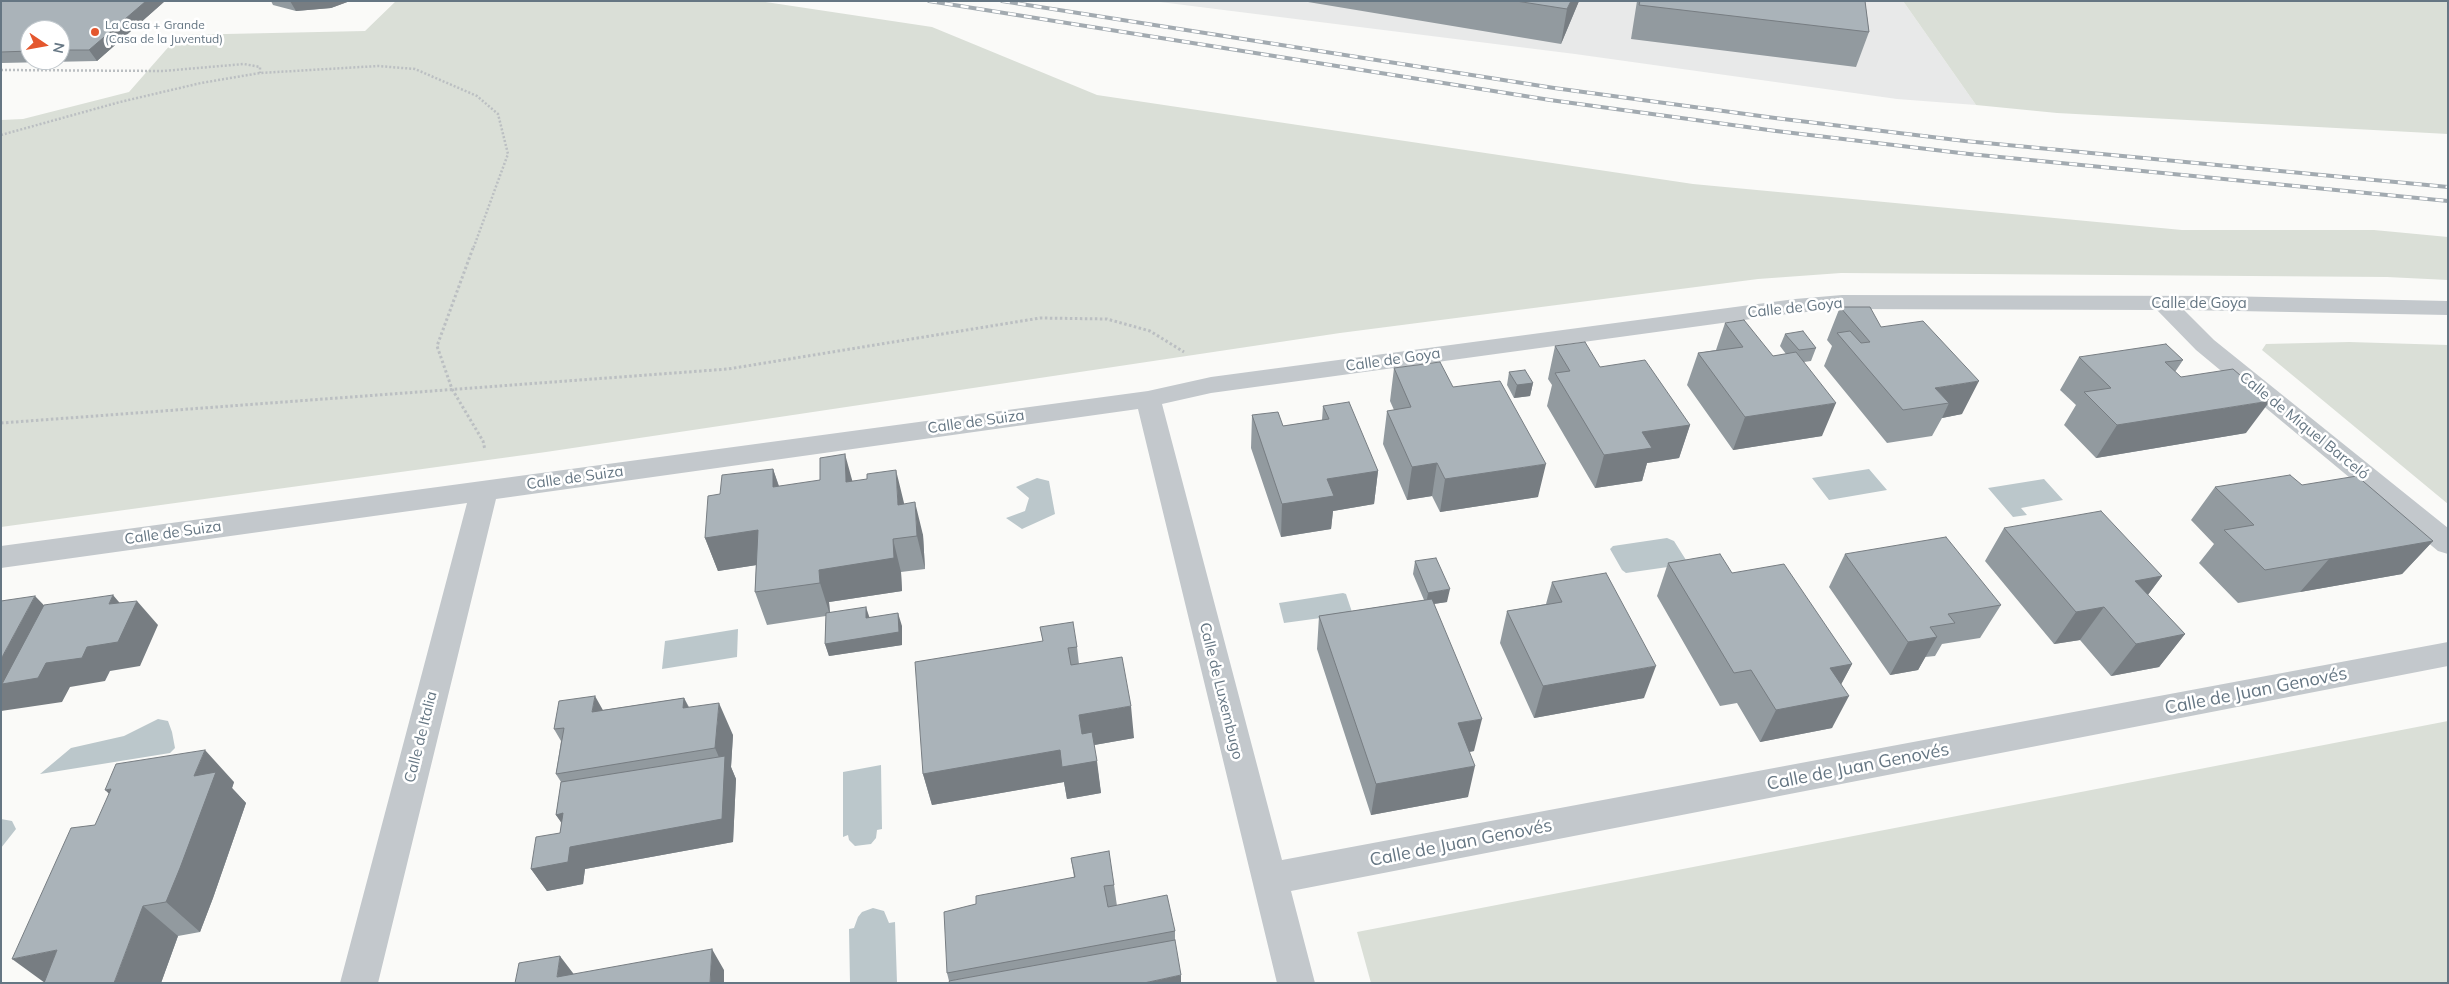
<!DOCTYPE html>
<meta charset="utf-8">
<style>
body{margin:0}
#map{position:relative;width:2449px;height:984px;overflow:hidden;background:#fafaf8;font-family:Mulish,sans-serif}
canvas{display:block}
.frame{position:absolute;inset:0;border:2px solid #657683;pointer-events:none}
.north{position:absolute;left:20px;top:20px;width:50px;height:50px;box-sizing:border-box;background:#fff;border:1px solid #c1c8cd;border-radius:50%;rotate:102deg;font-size:14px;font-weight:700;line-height:20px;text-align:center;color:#657683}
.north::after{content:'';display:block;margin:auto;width:18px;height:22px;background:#e4572e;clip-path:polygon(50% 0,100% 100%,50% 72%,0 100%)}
</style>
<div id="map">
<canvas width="2449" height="984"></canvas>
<div class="frame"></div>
<div class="north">N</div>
</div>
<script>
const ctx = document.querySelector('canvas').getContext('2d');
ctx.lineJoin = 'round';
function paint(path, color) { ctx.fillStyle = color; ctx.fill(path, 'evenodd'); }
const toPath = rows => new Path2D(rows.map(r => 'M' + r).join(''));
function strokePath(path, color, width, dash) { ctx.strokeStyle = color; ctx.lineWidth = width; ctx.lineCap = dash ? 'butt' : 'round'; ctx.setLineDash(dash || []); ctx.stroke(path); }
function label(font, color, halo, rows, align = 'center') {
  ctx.font = font + ' Mulish,sans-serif'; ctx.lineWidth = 5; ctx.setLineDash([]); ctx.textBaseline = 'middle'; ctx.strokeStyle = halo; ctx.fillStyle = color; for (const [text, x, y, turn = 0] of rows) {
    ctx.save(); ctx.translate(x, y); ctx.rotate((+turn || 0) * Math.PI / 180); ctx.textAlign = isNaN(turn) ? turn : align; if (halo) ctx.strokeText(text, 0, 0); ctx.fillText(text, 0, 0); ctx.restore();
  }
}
paint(toPath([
 [1152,1,1903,1,1976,105,1897,99,1575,54]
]), '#e8e9e9');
paint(toPath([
 [396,1,759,1,932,27,1097,95,1693,184,2182,230,2374,230,2448,237,2448,280,2387,277,1841,273,1758,279,1340,333,546,452,1,527,1,120,23,119,129,92,179,35,365,31],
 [1903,1,2448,1,2448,134,2057,113,1976,105],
 [2349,342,2448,345,2448,504,2262,350,2266,344],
 [2448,721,2448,983,1371,983,1357,932]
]), '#dadfd7');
paint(toPath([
 [1869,469,1887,490,1829,500,1812,478],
 [1037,478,1049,481,1055,514,1022,529,1006,518,1025,511,1029,498,1016,487],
 [2044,479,2063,500,2021,508,2027,515,2013,517,1988,488],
 [1667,538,1674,541,1686,560,1668,567,1626,573,1622,570,1610,549,1613,546],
 [1343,593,1346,594,1352,612,1350,614,1284,623,1279,603],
 [738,629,737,657,662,669,665,641],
 [158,719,168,721,172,732,175,748,170,753,40,774,71,748,124,736],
 [881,765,882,829,877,830,876,838,871,844,855,846,849,840,848,835,843,837,843,772],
 [1,819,12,821,16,829,1,848],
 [873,908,884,911,889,923,895,922,897,983,850,983,849,929,854,928,858,917,862,912]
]), '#bbc7cb');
strokePath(toPath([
 [1,70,163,71,244,64,260,67,260,73],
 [1,135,120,102,201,83,260,73,378,66,415,69,477,96,498,114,508,154,473,249]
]), '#bbbfc2', 2.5, [2, 2]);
strokePath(toPath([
 [473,248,437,346,452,389,483,441,485,450],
 [1,423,728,369,1040,318,1107,319,1150,331,1184,352]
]), '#bbbfc2', 3, [2.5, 2.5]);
paint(toPath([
 [1842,295,2221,296,2448,301,2448,315,2184,310,2214,340,2448,528,2448,554,2438,551,2196,350,2157,310,1842,309,1795,313,1211,393,1162,404,1282,860,2448,642,2448,666,1291,891,1315,983,1277,983,1138,409,496,499,378,983,340,983,467,503,1,568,1,546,1148,391,1211,377,1795,299,1842,295]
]), '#c3c8cc');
const rail = toPath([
 [929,1,1550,100,1776,131,1969,154,2448,201],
 [1002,1,1554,88,1775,118,1965,141,2448,187]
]);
strokePath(rail, '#a2aab0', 4);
strokePath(rail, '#fff', 2.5, [8]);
paint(toPath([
 [1,1,165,1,97,61,1,63],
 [30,30,60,30,60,60,30,60],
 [271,1,350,1,331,8,296,11,273,5],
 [1302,1,1579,1,1561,44],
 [1637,1,1865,1,1869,32,1856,67,1631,39],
 [1840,307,1881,327,1962,414,1942,418,1932,436,1887,443,1824,366,1832,346,1827,340],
 [1725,323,1773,356,1786,354,1780,346,1785,334,1816,348,1811,361,1804,362,1822,436,1733,450,1687,385,1698,353,1716,350],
 [1555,346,1600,367,1690,425,1679,458,1647,463,1642,481,1595,488,1547,406,1552,385,1548,379],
 [2079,357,2183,360,2175,372,2246,433,2096,458,2064,425,2076,405,2060,390],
 [1394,368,1453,387,1538,497,1440,512,1432,496,1407,500,1383,444,1387,411,1394,410,1390,401],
 [1509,372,1533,383,1530,396,1514,398,1507,385],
 [1323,406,1378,471,1374,504,1333,511,1331,529,1281,537,1251,448,1252,415,1283,426,1322,420],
 [773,469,779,486,853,481,904,504,923,535,925,569,901,572,902,591,829,602,830,612,870,618,902,626,902,645,829,656,825,644,826,616,767,625,755,592,756,565,718,571,705,538,720,494],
 [2302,485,2433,541,2402,574,2238,603,2199,563,2214,544,2191,520,2215,487],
 [2004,528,2162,576,2148,595,2185,634,2159,667,2111,676,2080,640,2054,644,1985,561],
 [1845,554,2001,605,1980,638,1942,644,1935,656,1925,657,1918,670,1890,675,1829,587],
 [1415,561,1447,602,1434,604,1474,751,1469,752,1468,797,1371,815,1317,649,1319,616,1424,600,1413,574],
 [1668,563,1732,573,1852,664,1841,684,1832,728,1760,742,1737,703,1720,706,1657,596],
 [1552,582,1644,698,1534,718,1500,643,1507,611,1546,604],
 [1040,627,1077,647,1079,664,1134,738,1094,745,1101,793,1067,799,1064,782,932,805,923,774,1043,641],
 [684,698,689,707,733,735,731,767,736,779,733,842,585,869,583,884,547,891,531,869,560,833,562,823,556,815,561,782,556,774,561,741,554,729,603,710],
 [234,782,232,788,246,803,213,898,200,932,178,936,161,983,95,825],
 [1071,858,1114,885,1117,906,1175,931,1175,943,949,981,947,973,976,904,1074,877]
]), '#929a9f');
paint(toPath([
 [146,1,165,1,97,61,89,50],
 [290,1,350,1,331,8,296,11],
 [1571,1,1579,1,1561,44,1567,9],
 [1979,381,1962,414,1942,418,1949,403,1935,388],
 [1533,383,1530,396,1514,398,1517,385],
 [2270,401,2246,433,2096,458,2117,425],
 [1836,403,1822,436,1733,450,1745,417],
 [1690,425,1679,458,1647,463,1642,481,1595,488,1604,455,1642,432],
 [845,454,854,487,846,482],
 [1437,463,1432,496,1407,500,1412,467],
 [1546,464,1538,497,1440,512,1445,479],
 [773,469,784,502,773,487],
 [896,470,904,503,906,538,898,505],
 [1378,471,1374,504,1333,511,1331,529,1281,537,1282,504,1327,479],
 [915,502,923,535,925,569,917,536],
 [758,530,770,563,718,571,705,538],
 [893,539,901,572,902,591,829,602,830,615,820,583,819,570],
 [2433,541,2402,574,2300,592,2329,559],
 [2162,576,2137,609,2135,581],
 [1450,589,1447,602,1426,605,1428,593],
 [113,595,130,615,137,601,158,625,140,666,110,671,105,681,70,687,62,702,1,711,1,659,35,596,67,629,87,647,109,604],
 [866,607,870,619,866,618],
 [2104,607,2080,640,2054,644,2076,612],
 [898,613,902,626,902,645,829,656,825,644],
 [2185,634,2159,667,2111,676,2136,644],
 [1937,637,1918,670,1890,675,1908,642],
 [1852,664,1835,696,1830,668],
 [1656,666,1644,698,1534,718,1543,686],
 [595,696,613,728,592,712],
 [1849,696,1832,728,1760,742,1776,710],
 [684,698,699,730,683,708],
 [719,703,733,735,731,767,736,779,733,842,585,869,583,884,547,891,531,869,570,847,724,769,715,748],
 [1131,706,1134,738,1083,747,1079,715],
 [1482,719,1474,751,1451,755,1458,723],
 [205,750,234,782,232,788,246,803,213,898,200,932,166,902,194,776],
 [1060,750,1097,761,1101,793,1067,799,1064,782,932,805,923,774],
 [1475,766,1468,797,1371,815,1376,784],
 [111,789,138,821,105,790],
 [563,813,571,837,556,815],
 [143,906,178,936,161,983,114,983],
 [712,949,724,970,724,983,710,983],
 [57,950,45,983,12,959],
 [560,956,576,977,557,977],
 [1181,975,1181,983,1144,983]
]), '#777d82');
const building = toPath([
 [1,1,146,1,89,50,60,50,60,30,30,30,30,51,1,52,1,1],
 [1516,1,1571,1,1567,9,1516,1],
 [1640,1,1865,1,1869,32,1639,5,1640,1],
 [1840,307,1870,307,1881,327,1923,321,1979,381,1935,388,1949,403,1903,410,1837,333,1850,331,1861,343,1870,342,1840,307],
 [1744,320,1773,356,1796,352,1836,403,1745,417,1698,353,1743,347,1725,323,1744,320],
 [1803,331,1816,348,1799,350,1785,334,1803,331],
 [1585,342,1600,367,1645,360,1690,425,1642,432,1652,448,1604,455,1555,373,1570,371,1555,346,1585,342],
 [2166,344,2183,360,2165,362,2181,377,2233,369,2270,401,2117,425,2084,392,2111,388,2079,357,2166,344],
 [1440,362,1453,387,1500,381,1546,464,1445,479,1437,463,1412,467,1387,411,1411,407,1394,368,1440,362],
 [1525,370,1533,383,1517,385,1509,372,1525,370],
 [1349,402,1378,471,1327,479,1334,496,1282,504,1252,415,1278,412,1283,426,1329,419,1323,406,1349,402],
 [845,454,846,482,867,479,867,474,896,470,898,505,915,502,917,536,893,539,894,558,819,570,820,583,755,592,758,530,705,538,708,496,720,494,722,475,773,469,773,487,820,480,820,458,845,454],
 [2290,475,2302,485,2357,476,2433,541,2265,570,2224,530,2254,525,2215,487,2290,475],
 [2101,511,2162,576,2135,581,2185,634,2136,644,2104,607,2076,612,2004,528,2101,511],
 [1946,537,2001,605,1948,614,1955,623,1930,627,1937,637,1908,642,1845,554,1946,537],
 [1720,554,1732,573,1784,564,1852,664,1830,668,1849,696,1776,710,1751,670,1734,673,1668,563,1720,554],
 [1436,558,1450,589,1428,593,1415,561,1436,558],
 [1606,573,1656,666,1543,686,1507,611,1562,602,1552,582,1606,573],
 [113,595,109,604,137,601,118,642,87,647,82,658,46,663,38,678,2,684,44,605,113,595],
 [35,596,1,659,1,601,35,596],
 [1432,599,1482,719,1458,723,1475,766,1376,784,1319,616,1432,599],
 [866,607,866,618,898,613,899,632,825,644,826,613,866,607],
 [1073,622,1077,647,1068,648,1071,665,1122,657,1131,706,1079,715,1082,734,1092,732,1097,761,1062,767,1060,750,923,774,915,662,1043,641,1040,627,1073,622],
 [595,696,592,712,684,698,683,708,719,703,715,748,556,774,564,728,554,729,559,701,595,696],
 [205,750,194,776,216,772,180,868,166,902,143,906,114,983,44,983,57,950,12,959,71,828,95,825,111,789,105,790,116,764,205,750],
 [725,756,722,819,570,847,568,862,531,869,536,837,560,833,563,813,556,815,561,782,725,756],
 [1109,851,1114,885,1104,886,1108,907,1167,895,1175,931,947,973,944,912,976,904,976,896,1075,877,1071,858,1109,851],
 [1175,940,1181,975,1144,983,950,983,949,981,1175,940],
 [712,949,710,983,515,983,519,963,560,956,557,977,712,949]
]);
paint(building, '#aab3b9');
strokePath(building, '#777d82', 1);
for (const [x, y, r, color] of [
 [95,32,5,"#e4572e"]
]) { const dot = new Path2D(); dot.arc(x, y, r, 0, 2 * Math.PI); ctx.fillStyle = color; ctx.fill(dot); strokePath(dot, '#fff', 2); }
label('12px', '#657683', '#fff', [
 ["La Casa + Grande",105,25],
 ["(Casa de la Juventud)",105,39]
], 'left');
label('15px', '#657683', '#fff', [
 ["Calle de Goya",2199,303],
 ["Calle de Goya",1795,308,-6],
 ["Calle de Goya",1393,360,-8],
 ["Calle de Suiza",976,422,-8],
 ["Calle de Miquel Barceló",2304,426,39],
 ["Calle de Suiza",575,478,-8],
 ["Calle de Suiza",173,533,-8],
 ["Calle de Luxembugo",1221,691,76],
 ["Calle de Italia",421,737,-76]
]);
label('18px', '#657683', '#fff', [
 ["Calle de Juan Genovés",2256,691,-11],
 ["Calle de Juan Genovés",1858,767,-11],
 ["Calle de Juan Genovés",1461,843,-11]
]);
</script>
